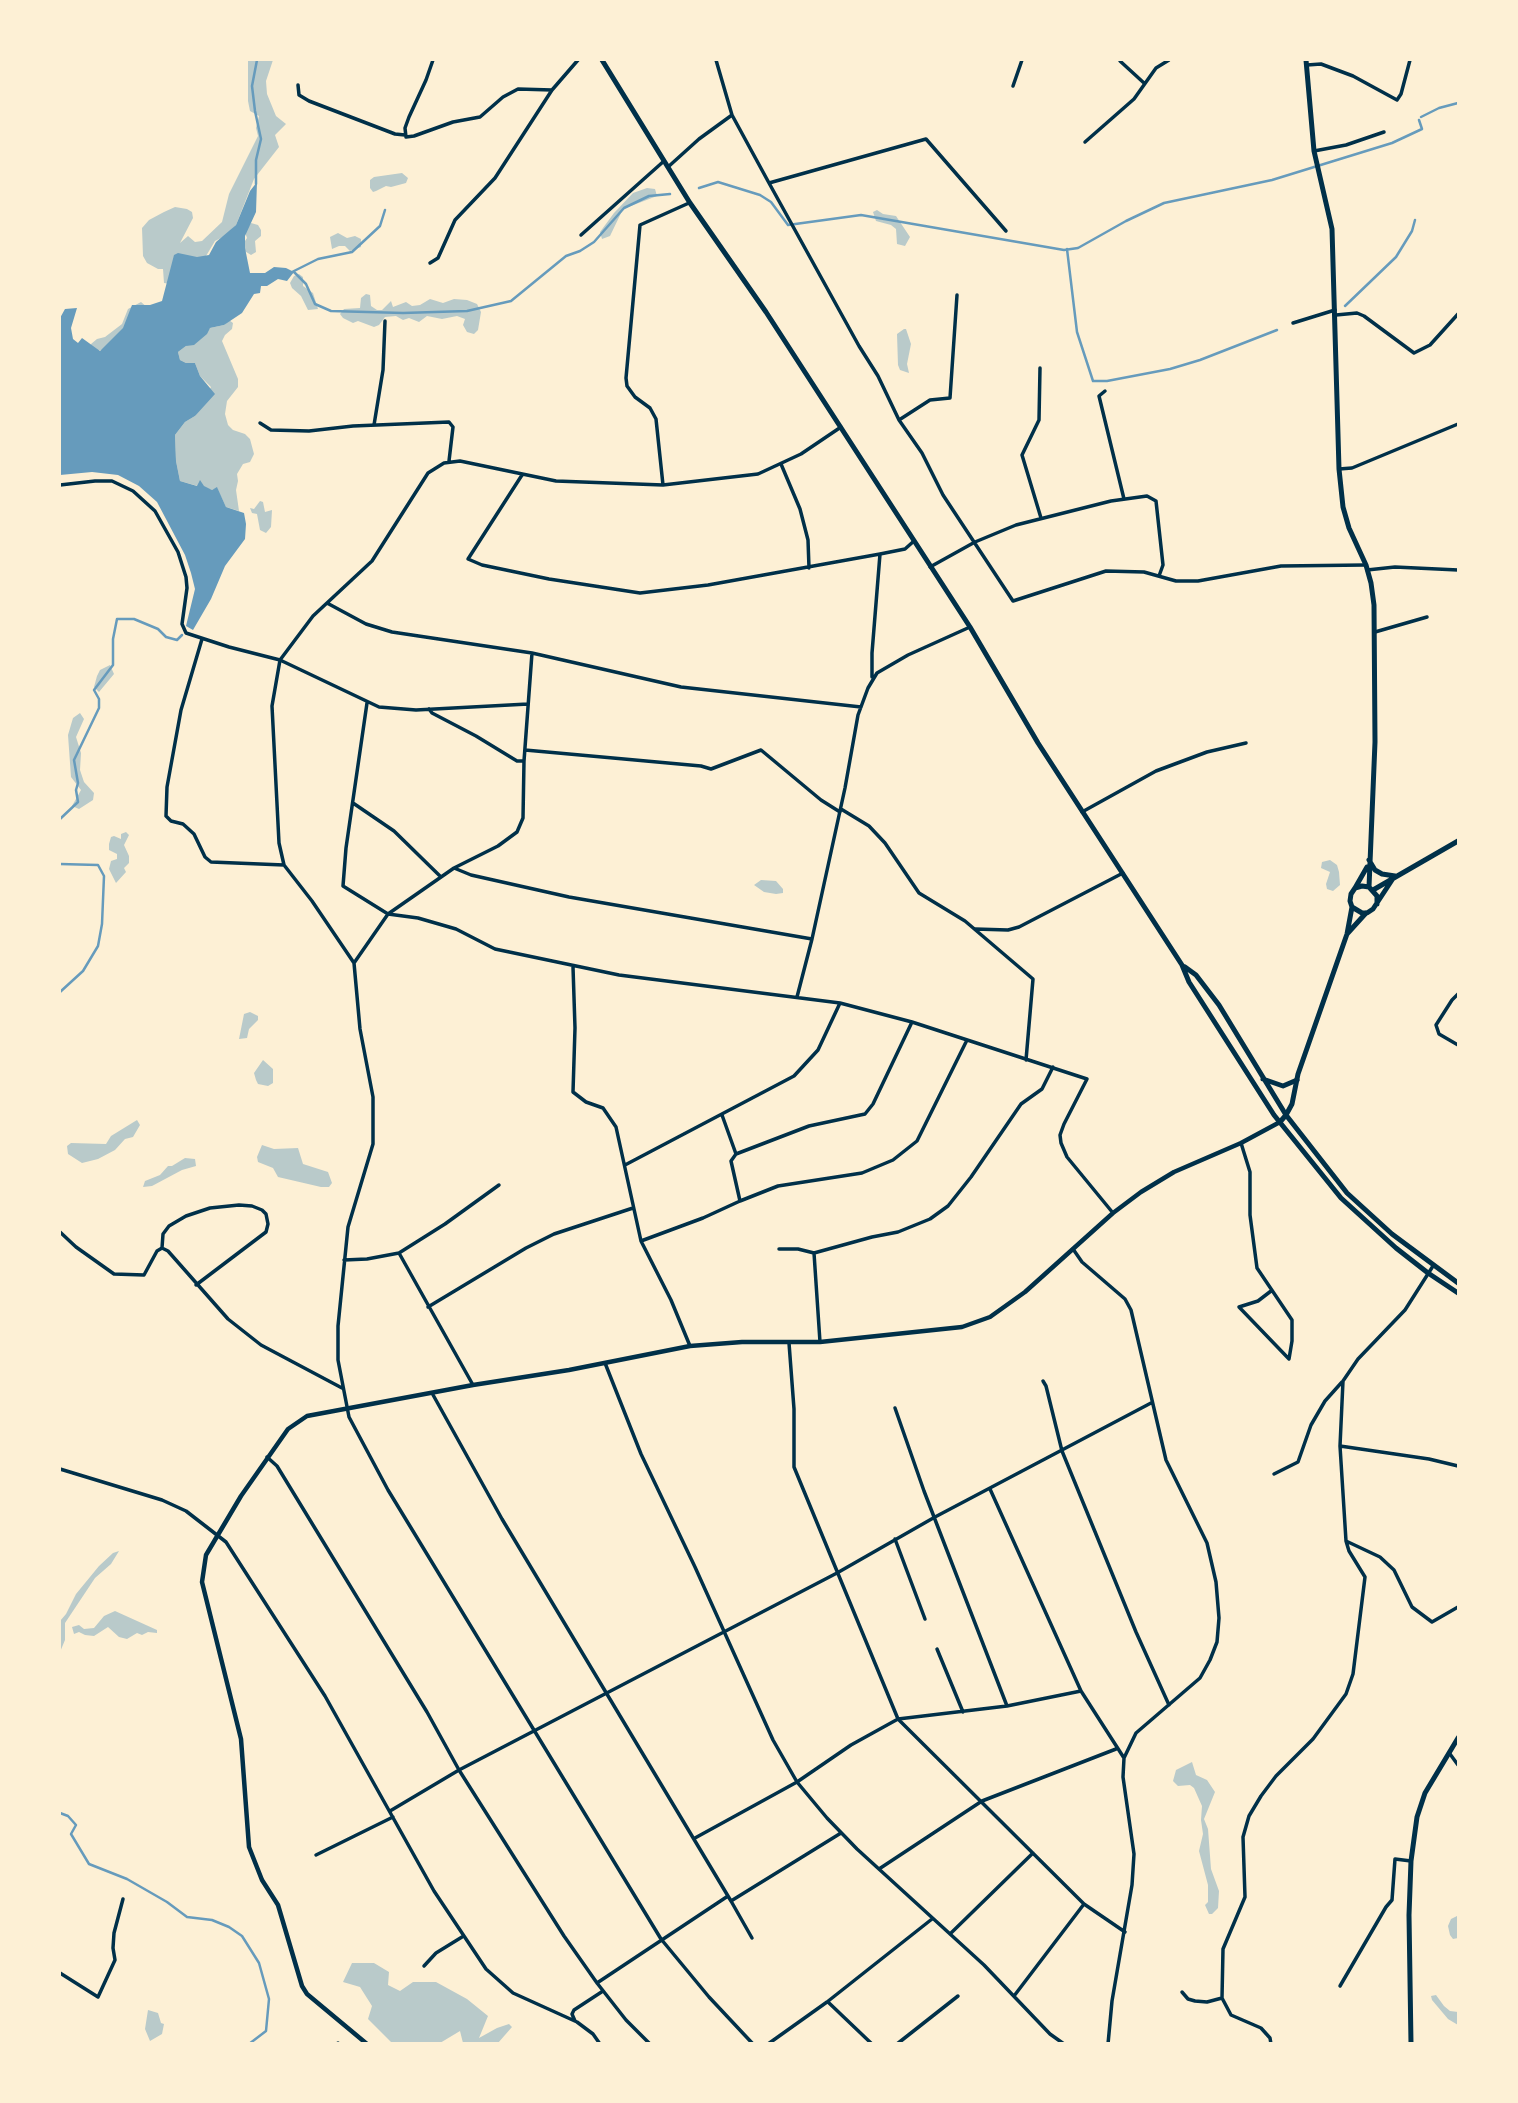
<!DOCTYPE html>
<style>
body{margin:0}
#map{position:relative;width:1518px;height:2103px;overflow:hidden;background:#fdf0d5;font-family:Quicksand,sans-serif}
canvas{display:block}
.frame{position:absolute;inset:0;border:61px solid #fdf0d5;pointer-events:none}
</style>
<div id="map">
<canvas width="1518" height="2103"></canvas>
<div class="frame"></div>
</div>
<script>
const ctx = document.querySelector('canvas').getContext('2d');
ctx.lineJoin = 'round';
function paint(path, color) { ctx.fillStyle = color; ctx.fill(path, 'evenodd'); }
const toPath = rows => new Path2D(rows.map(r => 'M' + r).join(''));
function strokePath(path, color, width, dash) { ctx.strokeStyle = color; ctx.lineWidth = width; ctx.lineCap = dash ? 'butt' : 'round'; ctx.setLineDash(dash || []); ctx.stroke(path); }
paint(toPath([
 [248,60,273,60,266,81,267,94,276,116,286,124,275,135,279,147,254,179,236,225,225,236,215,241,206,256,171,284,164,283,163,269,158,269,147,263,143,256,142,228,149,220,164,212,175,207,187,209,192,212,193,218,180,243,188,236,195,242,202,241,222,222,229,194,258,136,256,128,259,116,250,111,248,101],
 [402,173,408,178,406,183,391,187,386,186,376,191,373,192,370,188,370,180,374,177],
 [647,188,655,189,657,196,623,209,610,236,602,239,600,232,614,213,633,193],
 [877,210,883,214,896,216,910,237,905,246,897,244,896,229,891,225,876,221,873,212],
 [251,223,258,225,261,230,261,236,255,241,256,252,251,255,243,250,243,244,247,238,245,232],
 [338,233,347,238,355,236,361,239,361,247,350,251,345,246,339,246,332,249,330,237],
 [299,274,303,277,303,286,313,293,318,309,308,310,301,296,292,288,290,283,294,276],
 [366,294,370,295,371,306,377,310,382,310,391,301,393,307,406,302,412,306,420,305,430,299,443,303,454,299,467,300,477,304,481,312,478,330,474,334,467,332,463,325,465,319,457,316,442,319,427,316,419,322,409,318,403,320,396,316,385,317,379,325,374,327,358,321,353,323,343,318,340,314,344,309,360,308,361,298],
 [141,302,148,308,108,348,94,352,91,348,91,344,97,339,105,337,122,324,128,309],
 [229,320,233,323,232,329,225,335,222,341,238,379,238,387,227,401,225,414,228,425,233,430,245,434,250,439,254,454,250,462,243,464,237,474,238,481,236,490,239,511,226,507,217,488,212,490,180,481,176,461,175,435,185,422,195,416,211,387,200,376,195,363,186,363,180,360,178,352,210,328,224,325],
 [904,329,906,329,911,344,907,364,909,373,900,370,898,365,897,334],
 [260,501,263,502,265,512,272,510,271,527,266,533,260,530,257,514,252,513,250,508,254,509],
 [110,665,114,674,99,692,94,687,97,676,100,670],
 [80,713,84,719,76,737,81,753,80,770,84,782,94,793,93,800,79,809,72,806,81,790,71,777,68,735,73,718],
 [126,832,129,835,124,845,129,856,129,863,124,868,126,872,116,883,109,869,111,861,117,859,117,854,109,850,109,844,111,837,114,836,121,839,121,834],
 [1330,860,1337,865,1339,872,1340,885,1333,891,1327,889,1326,884,1330,872,1321,868,1322,862],
 [761,880,776,881,783,889,783,893,776,894,764,892,754,885],
 [250,1012,258,1016,258,1020,249,1029,247,1038,239,1039,244,1014],
 [263,1060,273,1069,273,1083,268,1086,258,1084,256,1080,254,1073],
 [137,1120,140,1125,133,1137,125,1139,115,1150,98,1159,82,1163,68,1154,67,1146,71,1143,106,1144,111,1136],
 [262,1145,274,1149,298,1148,303,1164,328,1172,332,1183,329,1187,321,1187,278,1177,273,1168,258,1162,257,1157],
 [185,1158,195,1159,196,1166,182,1170,152,1186,143,1187,145,1181,160,1175,168,1166,172,1166],
 [119,1551,111,1564,95,1578,65,1623,65,1640,60,1652,60,1621,66,1614,76,1594,99,1566,113,1553],
 [115,1611,157,1630,157,1633,148,1632,142,1635,137,1633,127,1639,119,1637,108,1627,94,1636,85,1635,79,1632,74,1634,72,1627,79,1625,84,1629,94,1628,104,1616],
 [1192,1762,1196,1775,1207,1780,1215,1792,1204,1819,1208,1829,1211,1869,1219,1891,1218,1908,1212,1914,1209,1914,1205,1905,1208,1902,1208,1885,1199,1851,1203,1834,1201,1820,1202,1806,1194,1788,1190,1785,1178,1786,1173,1781,1176,1770],
 [1457,1916,1458,1917,1458,1938,1453,1939,1450,1935,1448,1926,1451,1919],
 [352,1963,374,1963,389,1972,388,1985,400,1991,413,1982,436,1982,467,1999,488,2016,479,2038,497,2028,509,2024,512,2027,498,2043,463,2043,460,2031,440,2043,392,2043,368,2019,372,2006,360,1987,343,1982],
 [1436,1995,1444,2006,1450,2011,1458,2012,1458,2025,1448,2019,1432,2000,1431,1996],
 [148,2010,158,2013,161,2023,164,2024,162,2034,150,2041,145,2029]
]), '#b9caca');
paint(toPath([
 [257,182,256,212,245,236,245,248,250,273,265,273,274,267,286,268,294,272,287,281,278,279,267,286,261,286,260,293,254,294,242,313,224,325,210,328,207,334,194,345,186,346,178,352,180,360,186,363,195,363,200,376,215,394,195,416,185,422,175,435,176,461,180,481,197,486,200,480,204,486,212,490,217,487,226,507,244,513,246,524,245,539,225,566,211,599,193,630,186,626,195,589,191,573,185,555,157,502,139,486,118,475,92,472,60,475,60,318,65,309,77,308,71,328,73,339,78,343,82,338,100,351,123,328,132,305,150,305,162,301,174,255,178,253,197,257,209,255,216,242,236,225,250,191]
]), '#669bbc');
strokePath(toPath([
 [1421,117,1439,108,1458,103],
 [256,184,256,160,261,139,255,111,252,86,257,60],
 [699,188,718,182,760,195,771,202,788,225,861,215,1064,250,1078,248,1126,221,1164,203,1272,180,1392,143,1422,129,1419,120],
 [1067,249,1077,332,1093,381,1107,381,1170,369,1200,360,1277,330],
 [292,272,318,259,352,252,380,226,385,210],
 [294,272,306,284,315,304,331,311,403,313,467,311,511,301,566,256,580,251,594,242,624,208,649,196,670,194],
 [1345,306,1396,257,1412,231,1415,220],
 [60,819,78,802,76,790,78,783,74,760,99,708,99,699,94,690,113,665,113,639,117,619,134,619,158,629,166,637,177,640,182,635],
 [60,864,98,865,104,876,102,924,98,946,83,971,60,992],
 [60,1813,68,1816,76,1825,71,1834,89,1864,127,1879,167,1902,187,1917,212,1920,229,1927,242,1936,259,1963,269,1999,266,2031,249,2044]
]), '#669bbc', 2.5);
strokePath(toPath([
 [433,60,426,80,409,117,405,128,406,137,414,136,453,122,480,117,503,97,518,89,552,90],
 [1120,61,1144,83],
 [1307,65,1321,64,1353,76,1397,100,1401,94,1410,60],
 [298,85,299,95,309,101,395,134,405,135],
 [1013,86,1022,60],
 [732,115,769,183,926,139,1006,231],
 [1085,142,1134,99,1156,68,1169,60],
 [1314,151,1346,145,1384,132],
 [668,167,699,139,732,115,716,60],
 [769,183,859,346,878,376,899,420,922,453,943,495,1013,601,1106,571,1144,572,1176,581,1198,581,1281,566,1365,565],
 [581,235,664,161],
 [430,263,438,258,455,220,495,178,552,90,578,60],
 [1336,315,1357,313,1364,316,1414,353,1430,345,1458,314],
 [1293,323,1335,310],
 [1040,368,1039,420,1022,455,1041,518],
 [1105,391,1099,396,1124,499],
 [899,420,930,400,950,398,957,295],
 [260,423,271,430,309,431,353,426,449,422,453,427,449,461],
 [374,425,383,370,385,321],
 [781,464,800,509,808,540,809,568],
 [1339,469,1352,468,1458,424],
 [522,475,468,559,482,565,549,579,640,593,708,585,880,554,905,549,914,541],
 [60,485,95,481,112,481,133,491,155,511,178,552,186,577,187,588,182,624,186,633,229,647,280,660,379,707,416,710,528,704],
 [663,485,656,419,650,408,635,397,627,386,626,378,640,225,689,203],
 [930,567,975,542,1016,525,1111,501,1147,496,1156,501,1163,565,1159,576],
 [1367,570,1395,567,1458,570],
 [327,603,366,624,392,632,532,653,681,687,861,707],
 [1375,632,1427,617],
 [202,639,181,710,167,787,166,816,171,821,183,824,194,834,205,857,211,862,284,865],
 [872,677,872,653,880,554],
 [367,703,346,848,343,886,388,914,418,918,456,929,495,949,619,975,840,1003,912,1022,1087,1079,1064,1124,1060,1135,1061,1143,1067,1157,1113,1213],
 [429,709,432,713,476,736,517,761,524,761],
 [525,750,701,766,711,769,761,750,821,800,840,812],
 [353,803,394,831,441,877],
 [841,809,869,826,885,843,919,893,965,921,1033,979,1026,1060],
 [1082,812,1156,771,1207,752,1246,743],
 [454,868,471,875,569,897,812,939],
 [975,929,1008,930,1019,927,1123,873],
 [354,963,388,914,454,868,498,846,517,832,523,818,524,761,532,653],
 [573,967,575,1028,573,1092,586,1102,603,1108,616,1127,641,1241,671,1300,690,1346],
 [1458,994,1452,1000,1436,1025,1439,1034,1458,1045],
 [797,997,812,939,845,788,858,715,868,688,877,673,908,655,970,627],
 [722,1115,736,1154],
 [1241,1143,1250,1172,1250,1215,1257,1268,1292,1320,1292,1341,1289,1359],
 [625,1165,794,1076,818,1050,840,1003],
 [740,1201,731,1161,736,1154,809,1126,865,1114,873,1104,912,1022],
 [60,1232,76,1247,114,1274,144,1275,157,1251,162,1248,163,1234,169,1226,186,1216,210,1208,239,1205,252,1206,262,1210,266,1214,268,1224,266,1232,196,1285],
 [641,1241,703,1218,740,1201,778,1186,862,1173,893,1160,917,1141,967,1040],
 [162,1248,168,1251,228,1319,261,1345,342,1388],
 [779,1249,798,1249,814,1253,872,1237,898,1232,930,1219,948,1206,971,1177,1021,1104,1042,1089,1053,1067],
 [1073,1249,1082,1262,1125,1299,1131,1310,1166,1460,1207,1543,1216,1582,1219,1618,1217,1642,1210,1660,1200,1678,1136,1733,1124,1758,1123,1777,1134,1854,1132,1885,1112,2001,1108,2044],
 [399,1253,473,1385],
 [814,1253,820,1342],
 [344,1260,367,1259,399,1253,445,1224,499,1185],
 [1271,1291,1258,1301,1239,1307,1289,1359],
 [428,1307,526,1248,554,1234,633,1208],
 [789,1343,794,1409,794,1467,898,1719,1084,1904,1125,1932],
 [605,1363,641,1454,695,1567,773,1740,797,1782,827,1818,857,1849,984,1965,1050,2034,1064,2044],
 [1043,1381,1046,1386,1062,1451,1136,1632,1169,1705],
 [432,1393,502,1519,728,1896],
 [895,1408,924,1491,1007,1706],
 [1340,1446,1429,1459,1458,1466],
 [267,1457,277,1466,427,1712,459,1770,564,1936,597,1983,626,2020,650,2044],
 [60,1469,162,1500,186,1511,226,1542,325,1696,434,1891,486,1969,513,1993,577,2022,593,2034,600,2044],
 [1274,1474,1298,1462,1311,1425,1325,1401,1342,1382],
 [990,1489,1081,1691,1124,1758],
 [895,1539,925,1619],
 [1346,1541,1380,1557,1394,1570,1412,1607,1432,1622,1458,1607],
 [937,1649,963,1712],
 [1450,1754,1458,1765],
 [390,1811,459,1770,837,1573,935,1517,1151,1403],
 [695,1838,797,1782,851,1745,898,1719,1007,1706,1081,1691],
 [316,1855,393,1817],
 [879,1869,982,1801,1116,1749],
 [731,1901,752,1938],
 [950,1934,1033,1853],
 [424,1966,436,1953,462,1937],
 [60,1973,98,1997,115,1960,113,1948,114,1933,123,1899],
 [597,1983,728,1896,731,1901,841,1833],
 [1340,1986,1386,1907,1392,1900,1395,1859,1411,1861],
 [1182,1992,1188,1999,1195,2001,1207,2002,1222,1998],
 [1014,1996,1084,1904],
 [828,2002,872,2044],
 [575,2021,572,2014,574,2010,603,1991],
 [338,2044,338,2043],
 [753,2044,709,1997,661,1939,388,1490,349,1417,338,1360,338,1326,348,1227,373,1144,373,1097,360,1029,354,963,312,901,284,865,279,843,272,706,280,660,313,616,372,561,428,473,444,463,460,461,556,481,663,485,758,474,801,454,841,427],
 [768,2044,827,2002,932,1919],
 [897,2044,958,1996],
 [1271,2044,1270,2038,1261,2028,1231,2015,1222,1998,1223,1949,1245,1897,1243,1837,1249,1816,1261,1796,1276,1776,1313,1739,1346,1694,1353,1674,1365,1577,1349,1551,1346,1541,1340,1446,1343,1381,1358,1359,1405,1310,1433,1266]
]), '#003049', 3.5);
strokePath(toPath([
 [367,2044,307,1994,302,1986,278,1905,262,1880,249,1847,241,1739,202,1582,206,1555,241,1496,288,1429,307,1416,473,1385,569,1370,690,1346,742,1342,820,1342,962,1327,990,1317,1025,1292,1113,1213,1141,1192,1174,1172,1241,1143,1280,1122]
]), '#003049', 4.5);
strokePath(toPath([
 [1306,60,1314,151,1332,229,1339,469,1343,507,1349,528,1366,565,1371,583,1374,605,1375,742,1369,887],
 [1369,860,1375,870,1382,874,1395,876],
 [1355,888,1367,867],
 [1373,890,1458,841],
 [1377,904,1377,896,1369,887,1362,886,1355,888,1351,894,1350,901,1352,907,1362,913,1367,913,1373,909,1392,880],
 [1347,934,1366,913],
 [1280,1122,1286,1115,1292,1104,1298,1074,1347,934,1352,907],
 [1411,2044,1409,1915,1411,1861,1417,1817,1425,1793,1458,1738]
]), '#003049', 5);
strokePath(toPath([
 [602,60,690,203,766,312,970,627,1038,743,1182,965,1189,982,1274,1115,1341,1198,1396,1248,1428,1273,1458,1293],
 [1185,967,1196,975,1219,1005,1286,1115,1347,1193,1392,1234,1458,1283],
 [1263,1079,1283,1086,1297,1080]
]), '#003049', 5);
</script>
